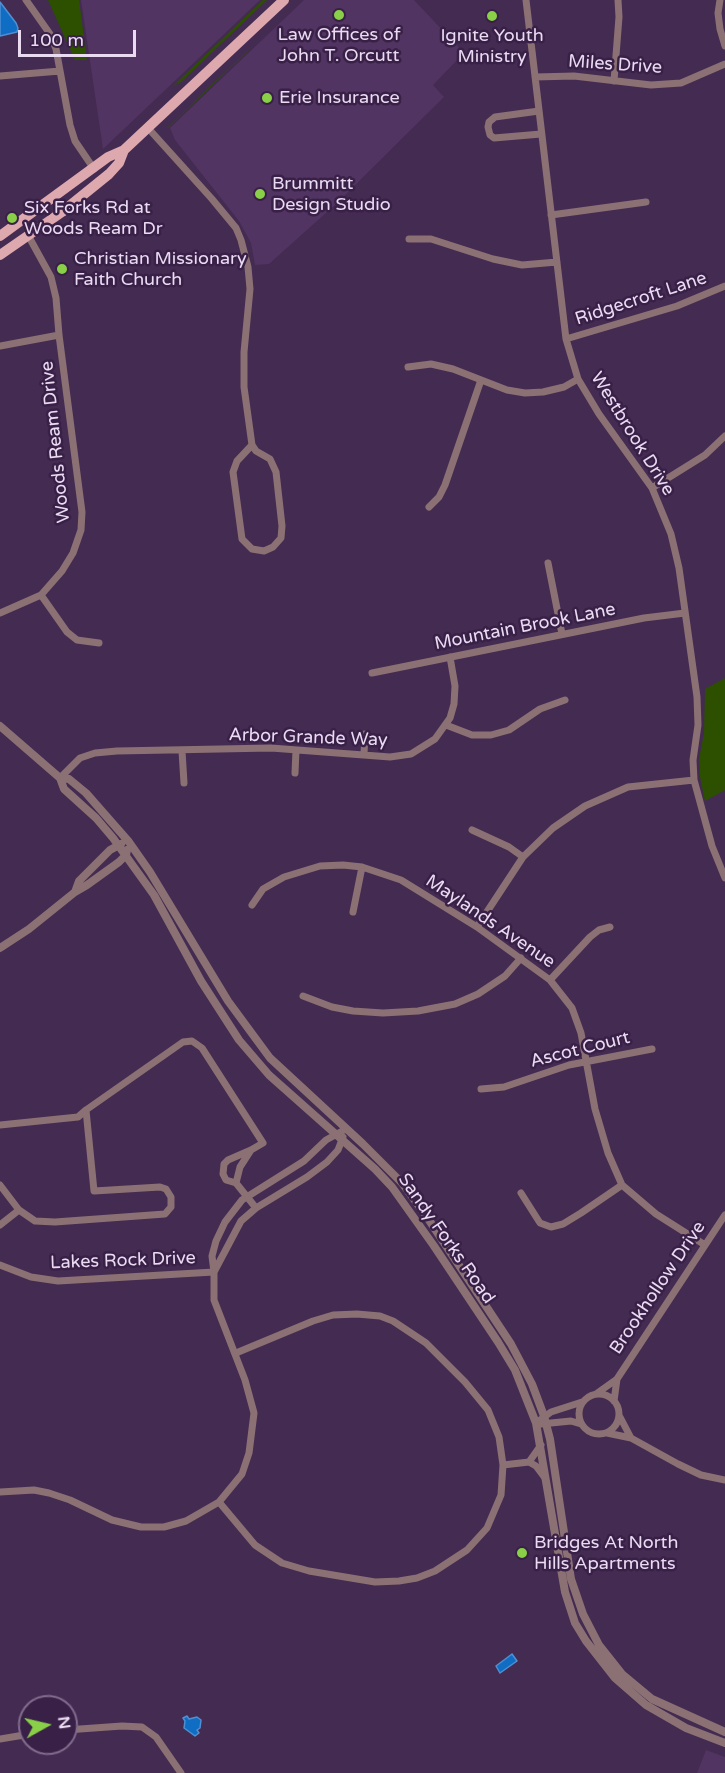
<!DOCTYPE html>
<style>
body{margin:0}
#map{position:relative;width:725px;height:1773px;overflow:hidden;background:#442b52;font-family:"Varela Round",sans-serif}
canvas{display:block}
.north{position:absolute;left:18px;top:1695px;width:60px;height:60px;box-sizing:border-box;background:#392047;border:2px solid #806b8c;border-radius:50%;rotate:82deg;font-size:16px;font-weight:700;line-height:24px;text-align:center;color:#eadbf3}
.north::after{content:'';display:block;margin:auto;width:21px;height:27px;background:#89cf48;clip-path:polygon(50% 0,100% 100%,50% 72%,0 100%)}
.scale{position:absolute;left:18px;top:30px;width:118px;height:27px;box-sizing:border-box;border:3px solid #eadbf3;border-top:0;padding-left:8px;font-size:18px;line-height:21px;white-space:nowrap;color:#eadbf3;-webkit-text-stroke:4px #392047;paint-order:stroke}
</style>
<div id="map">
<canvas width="725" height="1773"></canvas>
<div class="north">N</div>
<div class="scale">100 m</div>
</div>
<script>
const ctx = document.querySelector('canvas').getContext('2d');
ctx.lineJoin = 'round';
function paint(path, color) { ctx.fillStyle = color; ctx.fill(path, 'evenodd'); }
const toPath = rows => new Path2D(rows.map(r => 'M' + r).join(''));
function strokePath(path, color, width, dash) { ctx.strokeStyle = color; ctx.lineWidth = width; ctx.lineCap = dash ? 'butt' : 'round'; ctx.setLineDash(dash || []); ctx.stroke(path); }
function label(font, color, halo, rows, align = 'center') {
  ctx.font = font + ' "Varela Round",sans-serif'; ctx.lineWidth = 5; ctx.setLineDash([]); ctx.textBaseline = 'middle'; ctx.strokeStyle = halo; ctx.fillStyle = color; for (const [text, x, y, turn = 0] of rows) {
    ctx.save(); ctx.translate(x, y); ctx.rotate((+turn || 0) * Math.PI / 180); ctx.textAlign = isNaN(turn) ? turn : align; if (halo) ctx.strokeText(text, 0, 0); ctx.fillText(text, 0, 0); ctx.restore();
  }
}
paint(toPath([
 [81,0,260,0,103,149],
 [304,0,414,0,464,53,433,85,444,97,336,204,269,264,255,265,251,243,239,221,175,140,170,128],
 [706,1750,725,1757,725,1773,697,1773]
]), '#513461');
paint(toPath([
 [48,0,79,0,87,60,75,60],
 [263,0,267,0,181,82,173,86],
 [249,50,168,128,167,128,247,51],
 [725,678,725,790,705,801,700,777,699,759,704,733,705,689]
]), '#2c5000');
const water = toPath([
 [0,2,16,23,18,28,17,32,0,36,0,2],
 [512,1654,517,1661,500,1673,496,1666,512,1654],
 [187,1716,189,1719,197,1717,201,1720,200,1728,197,1730,199,1733,195,1736,184,1728,185,1721,183,1718,187,1716]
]);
paint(water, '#0f6ec4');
strokePath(water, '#518fd2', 1.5);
strokePath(toPath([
 [26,0,50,34,56,49,70,125,75,141,94,169],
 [526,0,566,339,578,379,599,414,652,488,671,534,679,568,697,697,698,725,693,760,694,780,712,846,725,878],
 [720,0,718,13,720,29,725,46],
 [0,76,60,71],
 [535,77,574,76,651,85,681,83,725,64],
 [614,81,619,17,618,0],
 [539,111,495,117,489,122,488,127,490,135,494,138,541,134],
 [148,128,212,199,236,228,241,240,248,267,250,289,244,352,244,387,252,445,256,451,270,459,276,472,282,526,281,538,273,547,264,551,252,549,242,539,233,472,237,461,252,445],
 [551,215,646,202],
 [409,239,431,239,493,259,522,265,557,262],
 [566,339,677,306,725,286],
 [0,346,59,335],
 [408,367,431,364,453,369,507,390,525,393,543,392,564,387,578,379],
 [652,488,705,455,725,436],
 [429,507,439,497,445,485,481,380],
 [548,563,562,634],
 [41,595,67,632,77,640,99,643],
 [0,613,41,595,62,571,73,553,81,530,82,512,59,335,56,298,51,277,29,237],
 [372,673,644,618,685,613],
 [446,725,472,735,491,735,509,730,540,709,565,700],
 [182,751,184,783],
 [364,754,365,734],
 [295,773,296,750],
 [60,778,80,758,95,753,117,751,271,748,390,757,411,754,435,739,450,718,454,704,455,686,450,657],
 [472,830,509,847,523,857],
 [252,905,263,889,284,877,320,866,343,865,362,867,401,880,477,927,550,980,572,1008,581,1033,595,1109,608,1153,622,1185,656,1214,705,1245],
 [353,912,362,867],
 [477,927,523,857,553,828,585,806,628,787,694,780],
 [550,980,590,937,599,930,610,927],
 [303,996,332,1007,353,1011,383,1013,418,1011,455,1004,478,994,505,976,521,958],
 [481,1089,504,1087,569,1065,652,1049],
 [0,1125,78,1117,86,1110],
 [236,1183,240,1167,251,1150],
 [0,1185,19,1210],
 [521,1193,540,1223,551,1227,563,1224,581,1213,622,1185],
 [0,1225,19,1210,35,1221,55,1222,165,1214,171,1207,171,1197,166,1189,160,1187,94,1191,86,1110,183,1042,192,1041,202,1048,263,1143,251,1150,228,1160,224,1164,223,1174,226,1180,236,1183,256,1208],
 [0,1265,31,1277,58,1281,214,1272],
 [214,1272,241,1221,256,1208,307,1177,327,1162,338,1150,343,1137],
 '579 1414a20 20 0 1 1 40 0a20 20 0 1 1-40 0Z',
 [596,1394,617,1379,725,1215],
 [614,1401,617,1379],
 [620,1417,631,1438],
 [536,1423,551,1412,582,1402],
 [541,1424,571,1421,581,1424],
 [607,1433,631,1438,678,1464,701,1475,725,1480],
 [529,1462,541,1445],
 [503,1465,529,1462,536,1466,545,1478],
 [0,1492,34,1490,49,1493,70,1500,112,1520,141,1527,164,1527,186,1521,219,1502,242,1474,249,1453,254,1413,245,1380,214,1300,214,1272,212,1256,216,1241,225,1222,242,1200,304,1161,326,1140,346,1129],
 [219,1502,255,1545,282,1563,309,1571,375,1582,399,1581,417,1578,435,1571,467,1550,487,1528,501,1495,503,1465,499,1437,488,1410,465,1382,426,1343,393,1321,380,1316,357,1314,333,1315,313,1321,236,1353],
 [66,1730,122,1726,142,1727,156,1737,181,1773],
 [0,1739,30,1734]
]), '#8b7173', 7);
strokePath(toPath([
 [0,726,60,778,64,789,96,818,113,838,154,895,201,981,239,1040,269,1075,375,1169,392,1187,434,1246,498,1342,515,1370,536,1423,565,1592,575,1623,586,1641,615,1678,646,1705,686,1728,725,1743],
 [60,778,69,779,86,793,129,842,150,872,228,1001,270,1058,363,1144,402,1183,427,1217,511,1344,532,1384,544,1416,550,1439,571,1579,583,1614,599,1645,622,1674,652,1699,725,1732],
 [75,892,79,881,110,850,121,844],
 [0,948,29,929,75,892,87,885,119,862,126,855,127,850]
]), '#8b7173', 8);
strokePath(toPath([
 [0,236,108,157,124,150,284,0],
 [0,255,62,212,109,174,119,163,124,150]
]), '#dea9ae', 10);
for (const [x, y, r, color] of [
 [339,15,6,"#89cf48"],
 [492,16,6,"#89cf48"],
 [267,98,6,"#89cf48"],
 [260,194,6,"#89cf48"],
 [12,218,6,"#89cf48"],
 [62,269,6,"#89cf48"],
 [522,1553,6,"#89cf48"]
]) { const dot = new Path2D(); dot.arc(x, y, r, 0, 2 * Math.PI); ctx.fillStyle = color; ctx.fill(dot); strokePath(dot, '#392047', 2); }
label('18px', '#eadbf3', '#392047', [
 ["Law Offices of",339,35,"center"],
 ["John T. Orcutt",339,56,"center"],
 ["Ignite Youth",492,36,"center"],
 ["Ministry",492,57,"center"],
 ["Erie Insurance",279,98],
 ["Brummitt",272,184],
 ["Design Studio",272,205],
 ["Six Forks Rd at",24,208],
 ["Woods Ream Dr",24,229],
 ["Christian Missionary",74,259],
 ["Faith Church",74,280],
 ["Bridges At North",534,1543],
 ["Hills Apartments",534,1564]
], 'left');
label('18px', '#eadbf3', '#392047', [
 ["Miles Drive",615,65,4],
 ["Ridgecroft Lane",641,299,-18],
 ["Westbrook Drive",632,434,58],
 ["Woods Ream Drive",56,442,-96],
 ["Mountain Brook Lane",525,627,-11],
 ["Arbor Grande Way",308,738,2],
 ["Maylands Avenue",490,922,34],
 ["Ascot Court",580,1050,-14],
 ["Sandy Forks Road",446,1239,55],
 ["Lakes Rock Drive",123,1261,-2],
 ["Brookhollow Drive",658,1288,-56]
]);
</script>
